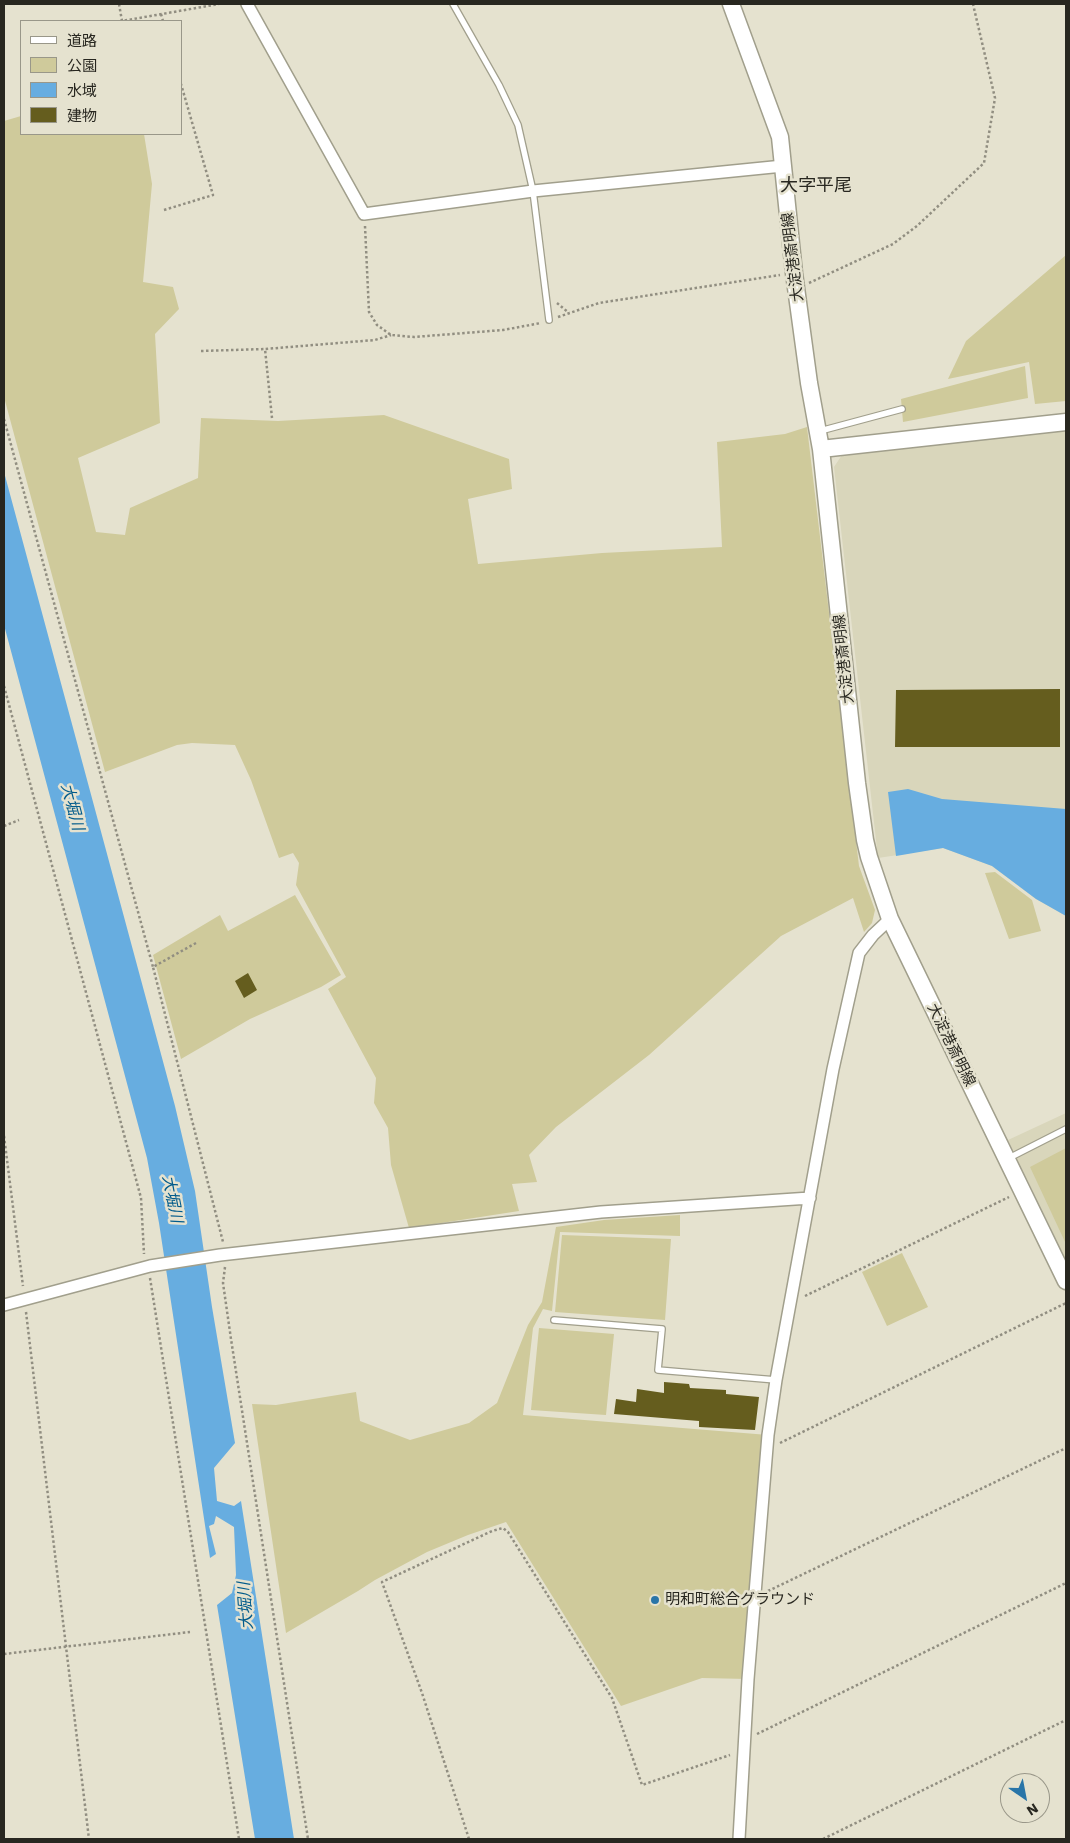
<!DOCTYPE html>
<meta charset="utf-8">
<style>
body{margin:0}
#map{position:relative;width:1070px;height:1843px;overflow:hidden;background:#e5e2cf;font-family:"Work Sans","Noto Sans JP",sans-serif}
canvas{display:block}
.frame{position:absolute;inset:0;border:5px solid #282720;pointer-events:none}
.legend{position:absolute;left:20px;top:20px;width:162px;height:115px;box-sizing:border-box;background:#e5e2cf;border:1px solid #999789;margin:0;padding:6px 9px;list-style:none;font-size:15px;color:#282720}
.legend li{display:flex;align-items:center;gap:10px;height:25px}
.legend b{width:25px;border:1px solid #999789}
.north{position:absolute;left:1000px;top:1773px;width:50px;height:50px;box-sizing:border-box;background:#e5e2cf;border:1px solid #999789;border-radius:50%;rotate:147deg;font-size:14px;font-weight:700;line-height:20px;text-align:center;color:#282720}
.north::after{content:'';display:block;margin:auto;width:18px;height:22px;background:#2975a8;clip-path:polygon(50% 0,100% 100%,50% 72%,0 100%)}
</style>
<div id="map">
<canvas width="1070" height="1843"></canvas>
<div class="frame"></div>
<ul class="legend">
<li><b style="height:6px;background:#fff"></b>道路</li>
<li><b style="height:14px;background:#cfca9b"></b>公園</li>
<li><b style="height:14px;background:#67ade0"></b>水域</li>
<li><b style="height:14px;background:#655d1e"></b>建物</li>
</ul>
<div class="north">N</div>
</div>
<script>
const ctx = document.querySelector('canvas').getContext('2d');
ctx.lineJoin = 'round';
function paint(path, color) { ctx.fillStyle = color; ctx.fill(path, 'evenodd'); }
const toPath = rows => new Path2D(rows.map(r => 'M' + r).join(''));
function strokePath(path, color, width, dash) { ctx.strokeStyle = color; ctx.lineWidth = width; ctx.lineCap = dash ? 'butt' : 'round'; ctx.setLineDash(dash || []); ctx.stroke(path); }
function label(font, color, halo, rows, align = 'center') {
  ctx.font = font + ' "Work Sans","Noto Sans JP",sans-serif'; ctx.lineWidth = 5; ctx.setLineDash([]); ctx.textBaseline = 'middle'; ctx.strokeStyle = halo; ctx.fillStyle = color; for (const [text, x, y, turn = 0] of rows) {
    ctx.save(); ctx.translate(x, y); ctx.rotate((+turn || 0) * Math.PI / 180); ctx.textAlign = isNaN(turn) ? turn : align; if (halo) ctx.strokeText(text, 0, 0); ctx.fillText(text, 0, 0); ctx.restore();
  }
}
paint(toPath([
 [1066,431,1066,916,1036,899,992,866,943,848,878,858,834,467,842,455,943,443],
 [1066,1113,1066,1260,1008,1140]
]), '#d9d6bb');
paint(toPath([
 [21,116,21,134,144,134,152,184,143,282,173,287,179,309,155,334,160,423,78,458,96,532,125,535,130,508,198,478,201,418,278,421,384,415,509,459,512,489,468,499,478,564,602,553,722,547,717,442,785,434,807,427,859,866,875,910,872,923,864,932,853,898,781,936,649,1055,556,1127,529,1155,537,1182,512,1184,519,1211,409,1228,391,1165,388,1128,374,1103,376,1078,328,989,346,977,296,885,299,863,293,853,279,858,251,780,235,745,192,743,177,745,105,772,4,397,4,121],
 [1066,255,1066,401,1035,404,1029,362,948,379,966,341],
 [1025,366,1028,398,903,422,901,399],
 [995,872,1032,900,1041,931,1009,939,985,873],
 [295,895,341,975,321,987,250,1019,181,1059,153,955,220,915,228,931],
 [1066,1148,1066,1244,1030,1167],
 [680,1215,680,1236,560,1232,552,1311,543,1309,533,1328,523,1415,768,1435,748,1679,702,1678,621,1706,506,1522,468,1535,427,1552,375,1580,358,1591,286,1633,252,1404,276,1405,356,1392,360,1421,410,1440,469,1423,497,1403,528,1325,542,1302,556,1227,604,1220],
 [562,1235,671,1239,665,1320,555,1312],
 [902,1253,928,1307,887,1326,862,1272],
 [539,1328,614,1334,606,1415,531,1410]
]), '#cfca9b');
paint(toPath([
 [4,472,175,1106,195,1191,212,1307,235,1443,214,1468,217,1501,234,1506,241,1501,294,1839,255,1839,217,1605,232,1593,236,1575,234,1527,216,1516,214,1524,209,1526,216,1554,210,1558,159,1223,147,1158,4,625],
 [908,789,942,799,1066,809,1066,916,1036,899,992,866,943,848,896,856,888,792]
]), '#67ade0');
paint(toPath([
 [1060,689,1060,747,895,747,896,690],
 [248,973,257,990,244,998,235,981],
 [664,1382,689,1384,690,1388,726,1390,726,1394,759,1397,755,1430,699,1427,699,1421,614,1414,616,1399,636,1402,637,1389,664,1393]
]), '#655d1e');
const lane = toPath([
 [453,4,499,85,518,125,533,191,549,320],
 [820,431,902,409],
 [1009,1158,1066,1129],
 [554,1320,662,1329,658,1370,776,1380]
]);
const street = toPath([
 [247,4,364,214,533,191,783,166],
 [4,1305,150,1266,220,1255,601,1212,810,1198],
 [739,1839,748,1679,768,1435,776,1380,833,1069,859,953,873,935,890,919]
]);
const secondary = toPath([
 [731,4,780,137,794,273,809,383,821,449,857,783,865,840,869,857,890,919,1066,1281],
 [821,449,1066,422]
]);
strokePath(lane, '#a19f8c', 8);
strokePath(street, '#a19f8c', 14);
strokePath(secondary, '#a19f8c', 19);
strokePath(toPath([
 [119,4,122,21,219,4],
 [161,14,163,21],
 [164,210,213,195,181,84],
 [365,226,369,312,377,325,391,335,414,337,503,330,541,323],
 [809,283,893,244,917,226,984,163,995,98,973,4],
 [557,303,569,313],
 [558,317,599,303,780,275],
 [201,351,265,349],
 [272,418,265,349,375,340,391,335],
 [4,419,153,967],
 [4,686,141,1198,144,1254],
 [4,826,19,820],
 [196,943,153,967,223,1242],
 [4,1136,23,1286],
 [225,1267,223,1283,231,1339,308,1839],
 [150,1278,239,1839],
 [805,1296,1009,1197],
 [26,1312,89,1839],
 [780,1443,1066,1303],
 [768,1591,1066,1448],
 [4,1654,190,1632],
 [757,1734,1066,1583],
 [469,1839,422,1693,382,1582,492,1531,503,1528,508,1532,612,1698,642,1785,730,1755],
 [823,1839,1066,1720]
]), '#918e81', 2.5, [2.5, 2.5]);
strokePath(lane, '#fff', 5.5);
strokePath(street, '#fff', 11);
strokePath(secondary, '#fff', 16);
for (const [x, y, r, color] of [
 [655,1600,5,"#2975a8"]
]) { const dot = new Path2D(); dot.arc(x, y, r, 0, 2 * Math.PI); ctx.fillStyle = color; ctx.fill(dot); strokePath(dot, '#e5e2cf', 2); }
label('15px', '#282720', '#e5e2cf', [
 ["大淀港斎明線",793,257,-97],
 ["大淀港斎明線",844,659,-96],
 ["大淀港斎明線",951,1045,64]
]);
label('15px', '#282720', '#e5e2cf', [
 ["明和町総合グラウンド",665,1600]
], 'left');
label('italic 16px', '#025b8b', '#e5e2cf', [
 ["大堀川",72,807,75],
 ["大堀川",172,1199,79],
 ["大堀川",246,1606,-94]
]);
label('18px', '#282720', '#e5e2cf', [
 ["大字平尾",816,186]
]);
</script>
